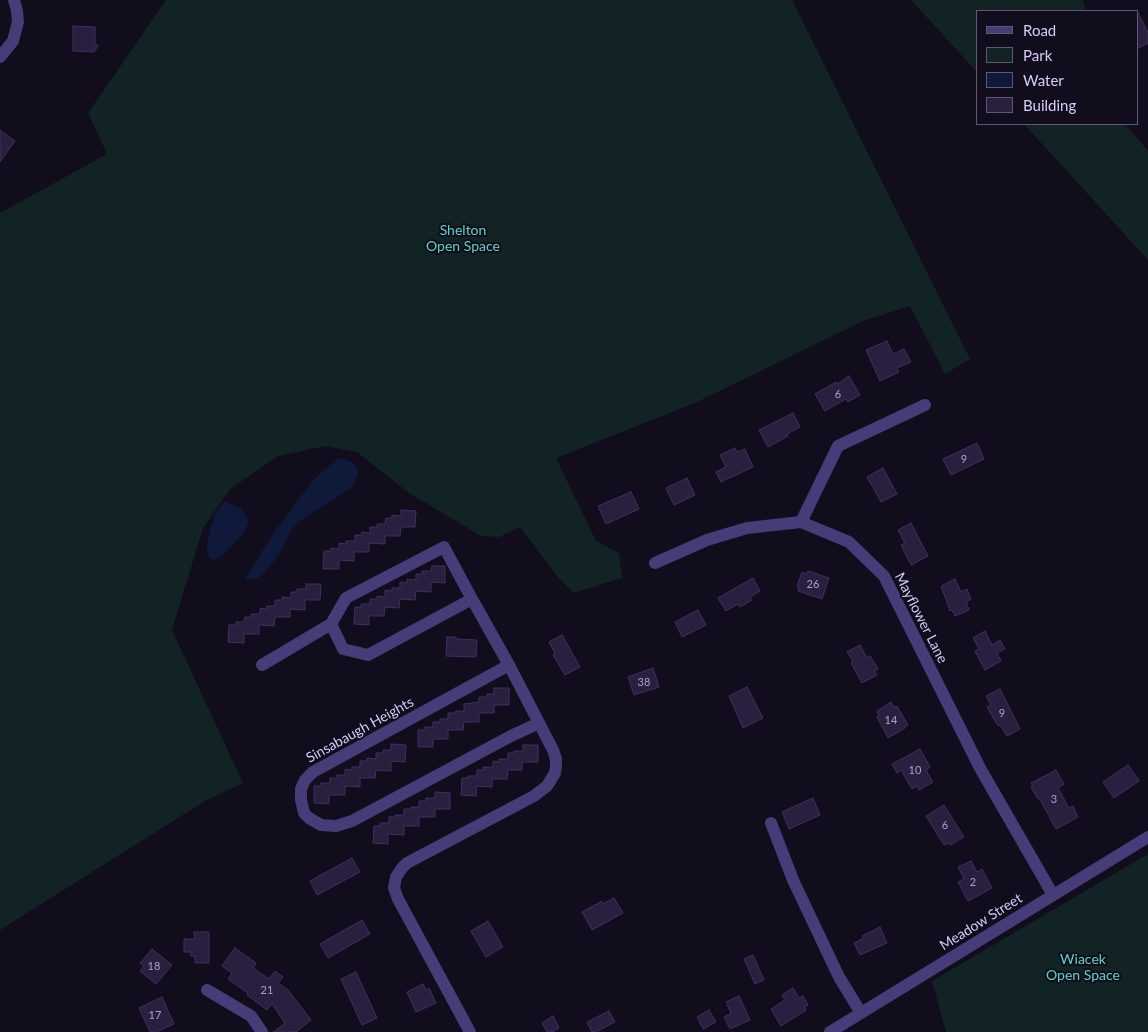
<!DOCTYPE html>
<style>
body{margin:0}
#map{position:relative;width:1148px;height:1032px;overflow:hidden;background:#110d1c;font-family:Lato,sans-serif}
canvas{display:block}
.legend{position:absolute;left:976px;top:10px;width:162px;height:115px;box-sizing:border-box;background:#110d1c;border:1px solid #605975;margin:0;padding:6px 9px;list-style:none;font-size:15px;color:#d7ccfa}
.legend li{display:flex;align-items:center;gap:10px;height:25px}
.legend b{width:25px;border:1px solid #605975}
</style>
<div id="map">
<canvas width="1148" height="1032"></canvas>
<ul class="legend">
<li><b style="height:6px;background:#463c77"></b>Road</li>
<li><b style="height:14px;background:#112325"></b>Park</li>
<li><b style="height:14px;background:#0f1939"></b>Water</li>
<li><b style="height:14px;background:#291f3f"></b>Building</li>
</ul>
</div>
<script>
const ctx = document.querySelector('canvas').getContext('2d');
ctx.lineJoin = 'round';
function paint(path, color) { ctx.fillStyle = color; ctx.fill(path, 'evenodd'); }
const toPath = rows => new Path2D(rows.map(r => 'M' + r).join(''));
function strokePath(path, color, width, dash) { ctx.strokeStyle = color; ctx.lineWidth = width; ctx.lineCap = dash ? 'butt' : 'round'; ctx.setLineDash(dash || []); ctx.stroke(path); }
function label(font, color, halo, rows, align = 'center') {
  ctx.font = font + ' Lato,sans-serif'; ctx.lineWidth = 4; ctx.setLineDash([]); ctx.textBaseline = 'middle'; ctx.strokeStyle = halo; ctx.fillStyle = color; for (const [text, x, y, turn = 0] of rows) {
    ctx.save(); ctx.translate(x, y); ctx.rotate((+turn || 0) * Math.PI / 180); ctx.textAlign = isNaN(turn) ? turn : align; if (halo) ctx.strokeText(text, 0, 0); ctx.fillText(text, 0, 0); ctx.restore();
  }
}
paint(toPath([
 [166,0,792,0,970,359,945,374,910,306,863,321,697,402,556,458,596,541,619,553,622,578,574,593,557,576,520,527,499,537,481,536,409,493,357,452,326,446,278,456,230,489,203,528,172,630,243,783,205,801,0,930,0,213,107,154,88,113],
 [911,0,1083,0,1086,11,977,11,977,72],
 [1024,124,1125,124,1148,151,1148,260],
 [1148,854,1148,1032,946,1032,932,981]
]), '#112325');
paint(toPath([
 [342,458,353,463,359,471,352,488,304,518,292,529,279,555,265,572,258,578,246,580,245,578,275,531,314,479,337,459],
 [225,502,241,508,249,521,246,529,234,544,219,558,213,560,210,559,207,554,207,544,210,530,216,512,223,503]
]), '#0f1939');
const building = toPath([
 [1137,11,1148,32,1148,43,1137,49,1137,11],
 [73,26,95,27,95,43,98,46,94,52,73,51,73,26],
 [0,130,15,141,0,162,0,130],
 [887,341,893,354,904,349,911,362,897,368,899,372,880,381,866,350,887,341],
 [849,376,860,395,848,402,846,399,825,411,815,394,836,382,837,384,849,376],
 [793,413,800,427,787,434,788,436,768,447,759,430,793,413],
 [977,443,984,459,951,475,943,459,977,443],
 [735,448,737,452,745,449,753,467,721,482,716,472,726,467,720,455,735,448],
 [883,468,897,494,881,502,867,477,883,468],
 [687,478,695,495,674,505,666,488,687,478],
 [631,492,639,509,606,524,598,506,631,492],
 [401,510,416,511,415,527,401,527,400,536,385,536,385,544,369,543,369,552,354,552,354,561,339,560,339,569,323,569,324,551,331,551,331,548,339,549,339,543,346,544,346,541,355,541,355,535,361,535,362,532,370,533,370,527,377,527,377,524,385,524,386,518,392,518,392,515,401,516,401,510],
 [911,523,928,556,911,565,901,545,905,543,898,530,911,523],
 [432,566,445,566,445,583,431,582,431,592,416,591,415,600,400,599,399,608,385,607,384,616,369,616,369,625,354,624,355,607,361,607,361,604,370,604,370,599,377,599,377,596,385,597,385,590,392,591,392,588,400,588,400,582,407,583,407,579,416,580,416,574,422,574,422,571,431,571,432,566],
 [808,571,829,578,822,599,798,591,799,587,797,586,802,572,807,574,808,571],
 [753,578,760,591,750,597,752,600,740,607,738,604,726,611,718,598,753,578],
 [955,579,961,592,967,589,971,599,966,602,969,610,955,616,952,610,950,611,941,586,955,579],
 [306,584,321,584,320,600,305,600,305,610,290,609,290,617,275,617,274,626,259,625,259,634,244,634,244,643,228,642,229,625,236,625,236,622,244,622,245,617,251,617,251,614,260,614,260,608,266,609,267,606,275,606,275,600,282,600,282,597,291,598,291,592,297,592,297,589,306,589,306,584],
 [698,610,706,625,682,637,675,622,698,610],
 [985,631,992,645,1000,640,1005,649,997,653,1001,661,985,670,975,651,979,649,973,638,985,631],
 [562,635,580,667,565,675,553,655,555,653,549,642,562,635],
 [447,637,456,637,456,639,477,640,476,657,446,656,447,637],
 [860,645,867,658,870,656,878,669,874,671,877,675,862,683,851,663,853,661,847,652,860,645],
 [653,668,659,687,634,695,628,677,653,668],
 [747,687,763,718,743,728,729,696,747,687],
 [494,688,509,688,509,705,494,705,494,713,479,713,479,722,464,722,463,730,448,730,448,739,433,739,433,747,418,747,418,730,425,730,425,727,433,727,433,722,440,722,440,719,448,719,448,713,455,713,456,711,464,711,464,704,479,702,479,697,487,697,487,694,494,694,494,688],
 [1000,689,1020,729,1007,736,1000,725,998,726,987,707,991,705,986,696,1000,689],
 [891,702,894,707,897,706,908,725,904,727,905,728,888,738,877,717,879,716,877,711,891,702],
 [391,744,406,745,405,762,391,761,391,771,376,770,375,778,360,778,360,787,345,786,345,795,329,795,329,804,314,803,314,786,321,786,321,783,330,783,330,778,337,778,337,775,345,775,345,769,352,770,352,767,360,767,360,761,367,761,367,758,376,759,376,753,383,753,383,750,391,750,391,744],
 [523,745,538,745,538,762,522,762,522,770,508,770,507,779,492,779,492,787,477,786,476,796,461,795,462,778,468,778,468,776,477,776,477,770,483,770,483,767,493,767,493,761,499,762,499,759,508,759,508,753,514,753,514,751,523,751,523,745],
 [920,749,930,767,926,770,933,782,919,790,917,786,912,789,901,770,897,773,892,764,920,749],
 [1128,765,1139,781,1114,798,1103,782,1128,765],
 [1056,770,1064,784,1058,788,1069,808,1073,806,1078,817,1056,829,1039,798,1038,799,1031,787,1033,786,1031,783,1056,770],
 [435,792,450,793,450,809,435,809,435,817,419,817,419,826,404,826,404,835,388,834,388,844,373,843,374,826,380,826,380,823,389,823,389,817,395,817,395,815,404,815,404,809,411,809,411,807,419,807,419,801,426,801,426,798,435,798,435,792],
 [813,798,820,815,789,829,782,812,813,798],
 [944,805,964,837,950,845,948,843,944,845,926,816,944,805],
 [352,858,360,872,317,895,310,881,352,858],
 [971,861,977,872,982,869,992,888,968,901,958,882,964,879,958,867,971,861],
 [614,898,623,913,592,930,582,912,602,901,603,904,614,898],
 [362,920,370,934,328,958,320,944,362,920],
 [488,921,503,947,486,957,471,931,488,921],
 [880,927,887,943,860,955,854,943,864,938,862,936,880,927],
 [194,932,209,932,209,963,195,963,195,956,191,956,191,952,184,952,184,939,195,939,194,932],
 [235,948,256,963,253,968,269,979,275,971,283,977,278,983,288,990,311,1020,296,1032,273,1032,285,1023,272,1004,267,1010,247,995,248,993,228,979,232,973,222,966,235,948],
 [152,949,172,965,156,984,140,971,144,966,140,963,152,949],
 [753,955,764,980,755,984,744,959,753,955],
 [356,972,377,1018,362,1025,341,979,356,972],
 [423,984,426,990,429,988,436,1003,416,1012,407,992,423,984],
 [793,988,799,998,803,996,808,1005,804,1007,806,1010,781,1026,771,1009,785,1000,782,995,793,988],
 [739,996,750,1020,730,1029,724,1017,731,1013,726,1002,739,996],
 [162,997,174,1024,156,1032,150,1032,139,1008,162,997],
 [709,1010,716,1022,703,1029,697,1017,709,1010],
 [609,1011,615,1022,596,1032,592,1032,587,1022,609,1011],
 [553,1016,559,1028,552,1032,547,1032,542,1023,553,1016]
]);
paint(building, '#291f3f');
strokePath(building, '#402f65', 1);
strokePath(toPath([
 [0,57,13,41,18,22,17,11,14,0],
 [801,522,838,446,925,405],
 [444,547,472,599,368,655,343,649,331,624,346,598,444,547],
 [655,563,707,540,747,528,801,522,849,542,884,576,980,768,1053,895],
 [262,665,331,624],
 [509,665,313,772,305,780,301,789,301,800,304,813,309,818,321,825,336,826,352,821,511,736,539,723],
 [771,823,793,880,839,977,861,1013],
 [207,990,251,1016,262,1032],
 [470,1032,398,899,394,888,396,877,402,868,407,863,534,796,547,786,555,773,556,766,556,759,553,750,509,665,472,599],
 [830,1032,1148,837]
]), '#463c77', 12);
label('11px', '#aca1cb', null, [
 ["6",838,394],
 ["9",964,459],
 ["26",813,584],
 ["38",644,682],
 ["9",1002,713],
 ["14",891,720],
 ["10",915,770],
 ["3",1054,799],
 ["6",945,825],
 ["2",973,882],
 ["18",154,966],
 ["21",267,990],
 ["17",155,1015]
]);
label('14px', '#60d2c4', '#110d1c', [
 ["Shelton",463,230],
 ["Open Space",463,246],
 ["Wiacek",1083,959],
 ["Open Space",1083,975]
]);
label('14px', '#d7ccfa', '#110d1c', [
 ["Mayflower Lane",921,618,63],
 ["Sinsabaugh Heights",360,730,-29],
 ["Meadow Street",981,922,-32]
]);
</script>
